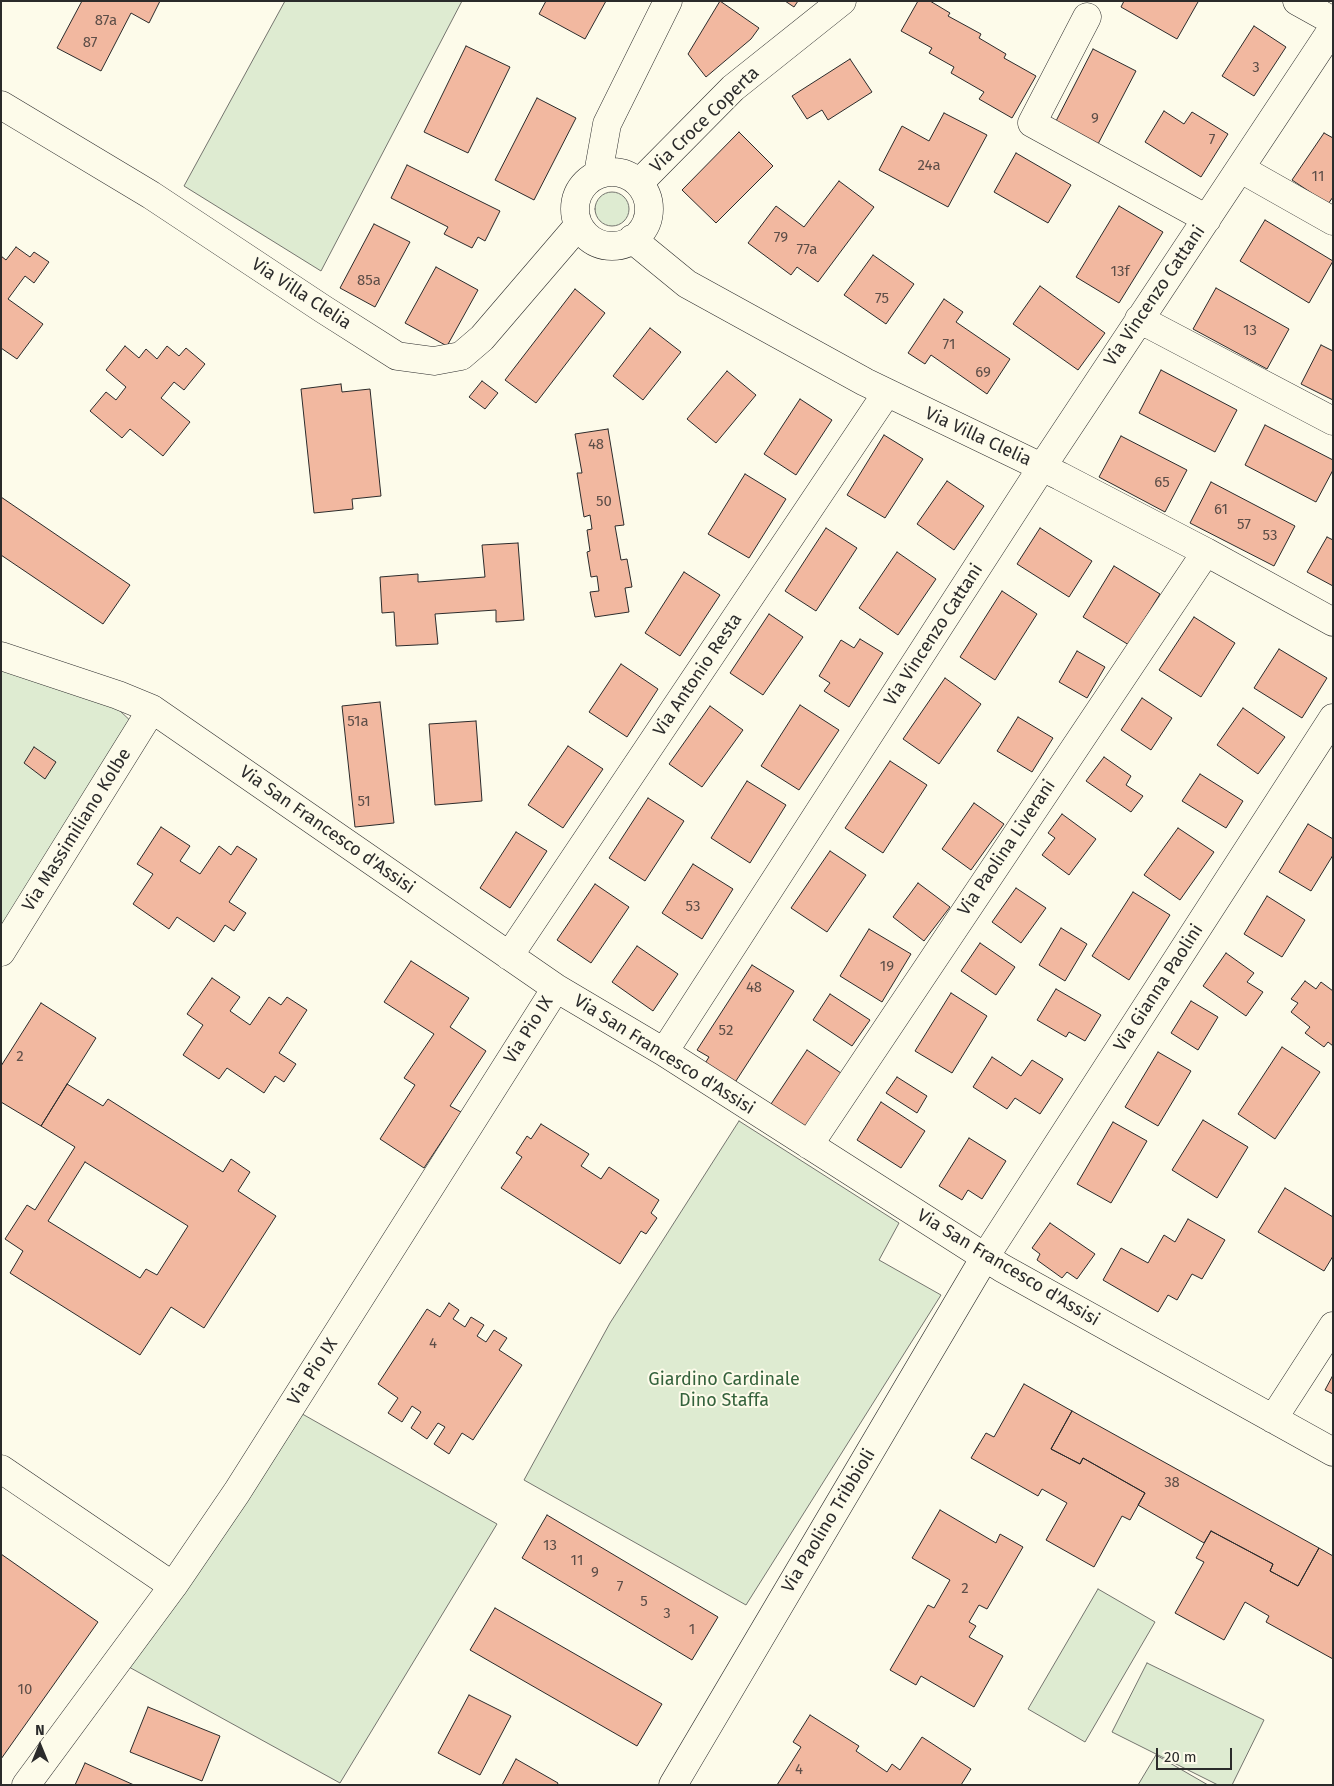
<!DOCTYPE html>
<style>
body{margin:0}
#map{position:relative;width:1334px;height:1786px;overflow:hidden;background:#fdfbea;font-family:"Fira Sans",sans-serif}
canvas{display:block}
.frame{position:absolute;inset:0;border:2px solid #2b2b2b;pointer-events:none}
.north{position:absolute;left:15px;top:1721px;width:50px;height:50px;-webkit-text-stroke:4px #fdfbea;paint-order:stroke;rotate:0deg;font-size:14px;font-weight:700;line-height:20px;text-align:center;color:#2b2b2b}
.north::after{content:'';display:block;margin:auto;width:18px;height:22px;background:#2b2b2b;clip-path:polygon(50% 0,100% 100%,50% 72%,0 100%)}
.scale{position:absolute;left:1156px;top:1748px;width:76px;height:22px;box-sizing:border-box;border:2px solid #2b2b2b;border-top:0;padding-left:6px;font-size:15px;line-height:18px;white-space:nowrap;color:#2b2b2b;-webkit-text-stroke:4px #fdfbea;paint-order:stroke}
</style>
<div id="map">
<canvas width="1334" height="1786"></canvas>
<div class="frame"></div>
<div class="north">N</div>
<div class="scale">20 m</div>
</div>
<script>
const ctx = document.querySelector('canvas').getContext('2d');
ctx.lineJoin = 'round';
function paint(path, color) { ctx.fillStyle = color; ctx.fill(path, 'evenodd'); }
const toPath = rows => new Path2D(rows.map(r => 'M' + r).join(''));
function strokePath(path, color, width, dash) { ctx.strokeStyle = color; ctx.lineWidth = width; ctx.lineCap = dash ? 'butt' : 'round'; ctx.setLineDash(dash || []); ctx.stroke(path); }
function label(font, color, halo, rows, align = 'center') {
  ctx.font = font + ' "Fira Sans",sans-serif'; ctx.lineWidth = 4; ctx.setLineDash([]); ctx.textBaseline = 'middle'; ctx.strokeStyle = halo; ctx.fillStyle = color; for (const [text, x, y, turn = 0] of rows) {
    ctx.save(); ctx.translate(x, y); ctx.rotate((+turn || 0) * Math.PI / 180); ctx.textAlign = isNaN(turn) ? turn : align; if (halo) ctx.strokeText(text, 0, 0); ctx.fillText(text, 0, 0); ctx.restore();
  }
}
const green = toPath([
 [285,1,462,1,321,271,184,186,285,1],
 '595 209a17 17 0 1 1 34 0a17 17 0 1 1-34 0Z',
 [1,660,101,693,136,726,1,959,1,660],
 [739,1121,899,1223,879,1260,941,1295,746,1605,524,1480,610,1323,739,1121],
 [297,1411,497,1524,340,1783,118,1661,297,1411],
 [1098,1589,1155,1622,1085,1742,1028,1709,1098,1589],
 [1147,1663,1264,1720,1232,1785,1218,1785,1112,1732,1147,1663],
 [1156,1755,1208,1785,1138,1785,1156,1755]
]);
paint(green, '#deebd1');
strokePath(green, '#74746e', 1);
const building = toPath([
 [82,1,160,1,149,23,131,13,101,71,57,48,82,1],
 [546,1,606,1,585,39,539,14,546,1],
 [720,1,759,28,751,39,706,77,688,54,720,1],
 [785,1,798,1,794,7,785,1],
 [918,1,930,1,950,13,948,16,981,34,979,38,1006,54,1004,58,1036,76,1012,118,979,99,984,92,951,73,954,67,929,53,932,48,901,31,918,1],
 [1124,1,1197,1,1198,2,1177,39,1121,7,1124,1],
 [1254,26,1286,47,1254,96,1222,76,1254,26],
 [466,46,510,67,468,153,424,132,466,46],
 [1093,49,1136,71,1098,144,1055,123,1093,49],
 [850,59,872,92,828,120,822,110,807,119,792,96,850,59],
 [537,98,576,118,534,200,495,180,537,98],
 [1164,111,1184,124,1192,112,1228,134,1201,177,1145,142,1164,111],
 [944,113,987,135,948,207,879,170,902,126,929,141,944,113],
 [739,132,773,166,716,223,682,190,739,132],
 [1324,133,1333,138,1333,197,1328,204,1292,180,1324,133],
 [1016,153,1071,185,1048,223,994,192,1016,153],
 [407,165,500,211,485,241,478,237,472,248,444,234,448,227,391,198,407,165],
 [839,181,874,207,818,282,797,267,791,275,748,243,776,206,804,227,839,181],
 [1119,206,1163,232,1119,303,1076,277,1119,206],
 [1265,220,1333,261,1309,303,1240,261,1265,220],
 [374,224,410,242,375,307,340,288,374,224],
 [16,247,30,257,34,252,49,262,34,283,25,276,8,299,43,324,17,359,1,348,1,256,6,260,16,247],
 [873,255,914,284,886,324,844,295,873,255],
 [436,267,478,290,447,346,405,323,436,267],
 [1040,286,1105,333,1078,370,1013,324,1040,286],
 [1216,288,1289,329,1267,369,1193,329,1216,288],
 [575,289,605,313,536,403,505,380,575,289],
 [944,299,963,312,956,322,1010,359,987,394,931,355,925,364,908,353,944,299],
 [650,328,681,352,643,400,613,376,650,328],
 [1321,345,1333,351,1333,400,1301,384,1321,345],
 [125,346,139,358,146,349,157,359,167,346,179,356,186,348,205,364,184,390,174,382,161,398,190,422,163,456,130,429,122,438,90,411,106,392,116,400,126,387,106,370,125,346],
 [1161,370,1237,410,1215,452,1139,413,1161,370],
 [727,371,756,395,716,443,687,419,727,371],
 [482,381,498,393,485,409,469,397,482,381],
 [341,384,342,392,370,389,381,496,352,499,353,509,314,513,301,389,341,384],
 [800,399,832,420,796,475,764,454,800,399],
 [1265,425,1333,460,1333,470,1316,502,1245,465,1265,425],
 [608,429,624,525,615,526,621,560,627,559,632,587,625,588,629,612,595,617,590,592,599,591,597,576,591,577,587,552,590,551,587,530,592,529,590,515,584,517,577,473,582,473,575,434,608,429],
 [884,435,923,459,885,518,847,495,884,435],
 [1121,436,1187,470,1165,512,1099,477,1121,436],
 [745,474,786,499,749,558,708,534,745,474],
 [947,481,984,506,954,550,917,524,947,481],
 [1211,482,1295,526,1274,566,1190,523,1211,482],
 [1,497,130,585,103,624,1,555,1,497],
 [826,528,857,548,816,611,785,591,826,528],
 [1040,528,1092,561,1069,597,1017,564,1040,528],
 [1327,537,1333,540,1333,586,1307,572,1327,537],
 [518,543,524,620,496,622,496,610,435,614,438,644,396,646,394,612,382,613,380,577,418,574,418,582,485,577,482,545,518,543],
 [897,552,936,579,898,635,859,608,897,552],
 [1114,566,1160,594,1129,645,1083,617,1114,566],
 [684,572,720,595,680,656,645,633,684,572],
 [1002,591,1037,614,995,680,960,657,1002,591],
 [769,614,803,637,763,695,730,673,769,614],
 [1194,617,1235,643,1201,697,1159,670,1194,617],
 [860,639,883,653,849,707,824,691,830,683,819,676,841,640,854,648,860,639],
 [1279,649,1327,678,1302,718,1254,688,1279,649],
 [1077,651,1105,667,1087,698,1059,682,1077,651],
 [621,664,658,689,627,737,589,712,621,664],
 [945,678,981,704,939,764,903,739,945,678],
 [1142,698,1172,718,1151,750,1121,730,1142,698],
 [380,702,394,823,355,827,342,706,380,702],
 [800,705,839,730,799,790,761,766,800,705],
 [710,706,743,730,702,787,669,764,710,706],
 [1243,708,1285,737,1258,774,1217,745,1243,708],
 [1018,717,1053,738,1032,772,997,751,1018,717],
 [476,721,482,801,435,805,429,724,476,721],
 [568,746,603,769,563,828,528,805,568,746],
 [34,747,56,762,45,779,24,763,34,747],
 [1104,757,1131,776,1126,785,1143,796,1131,812,1086,781,1104,757],
 [890,761,927,785,883,853,845,828,890,761],
 [1200,774,1243,801,1226,828,1182,801,1200,774],
 [747,781,786,805,750,863,711,838,747,781],
 [648,798,684,821,645,881,609,858,648,798],
 [974,803,1004,824,971,870,942,849,974,803],
 [1062,814,1096,839,1069,875,1042,855,1055,838,1048,833,1062,814],
 [1308,824,1333,839,1333,855,1311,891,1279,872,1308,824],
 [161,827,190,846,180,861,200,874,219,846,231,855,237,846,257,859,229,902,246,913,234,931,225,925,214,942,177,917,169,929,133,904,153,874,137,864,161,827],
 [1178,828,1214,852,1180,900,1144,875,1178,828],
 [516,832,547,851,510,908,480,888,516,832],
 [830,851,866,875,827,932,791,908,830,851],
 [693,864,733,889,702,939,662,913,693,864],
 [918,883,950,907,924,941,893,917,918,883],
 [595,884,629,907,591,963,557,940,595,884],
 [1016,888,1046,908,1021,943,992,922,1016,888],
 [1133,892,1170,915,1129,980,1092,956,1133,892],
 [1267,896,1305,920,1282,957,1244,934,1267,896],
 [1061,928,1087,944,1065,981,1039,965,1061,928],
 [869,929,911,954,882,1002,840,976,869,929],
 [980,943,1015,967,996,995,961,971,980,943],
 [637,946,678,974,653,1011,612,982,637,946],
 [1226,953,1254,973,1247,982,1263,992,1246,1016,1203,986,1226,953],
 [411,961,469,998,450,1027,486,1051,450,1106,461,1112,424,1168,380,1139,415,1085,404,1078,434,1034,384,1002,411,961],
 [752,965,794,991,734,1084,704,1065,709,1057,697,1050,752,965],
 [212,978,240,997,230,1011,250,1025,269,997,281,1005,287,997,307,1010,279,1053,296,1064,284,1082,275,1076,264,1093,227,1068,219,1079,183,1055,203,1025,187,1014,212,978],
 [1305,981,1316,989,1321,982,1333,991,1333,1046,1328,1042,1324,1047,1305,1033,1310,1027,1291,1012,1298,1003,1291,999,1305,981],
 [1056,989,1101,1015,1085,1041,1069,1032,1066,1037,1037,1020,1056,989],
 [951,993,987,1016,952,1073,915,1051,951,993],
 [830,994,870,1020,852,1046,813,1020,830,994],
 [1191,1001,1218,1017,1198,1050,1171,1033,1191,1001],
 [41,1003,96,1038,41,1126,1,1102,1,1066,41,1003],
 [1282,1047,1320,1072,1275,1139,1238,1114,1282,1047],
 [807,1050,841,1073,803,1130,769,1107,807,1050],
 [1158,1052,1191,1071,1158,1126,1125,1107,1158,1052],
 [992,1057,1021,1076,1032,1060,1063,1079,1040,1114,1015,1098,1007,1109,973,1087,992,1057],
 [897,1077,927,1096,917,1113,886,1093,897,1077],
 [67,1084,103,1106,108,1099,223,1172,231,1159,250,1172,238,1191,276,1216,204,1328,171,1307,140,1355,10,1273,23,1251,5,1239,27,1205,35,1210,75,1147,41,1126,67,1084],
 [85,1162,188,1226,157,1275,146,1269,140,1278,48,1221,85,1162],
 [881,1102,925,1131,901,1168,857,1140,881,1102],
 [1203,1120,1248,1147,1217,1198,1172,1170,1203,1120],
 [1113,1122,1147,1141,1111,1203,1077,1184,1113,1122],
 [541,1124,589,1154,581,1166,601,1179,609,1167,659,1200,651,1213,657,1218,646,1234,641,1231,620,1264,501,1188,522,1157,516,1153,527,1136,531,1139,541,1124],
 [969,1138,1006,1161,982,1199,968,1190,962,1200,939,1186,969,1138],
 [1285,1188,1333,1217,1333,1256,1324,1271,1258,1232,1285,1188],
 [1188,1219,1225,1240,1202,1279,1192,1274,1177,1300,1168,1295,1158,1312,1103,1280,1121,1248,1148,1263,1164,1235,1175,1242,1188,1219],
 [1050,1223,1095,1254,1077,1279,1067,1272,1062,1278,1037,1260,1040,1254,1032,1248,1050,1223],
 [449,1303,459,1310,453,1319,465,1327,471,1317,484,1325,477,1336,486,1342,494,1330,507,1338,499,1350,522,1365,473,1440,462,1433,449,1454,434,1444,445,1427,438,1423,427,1439,411,1428,421,1412,412,1406,402,1422,388,1413,398,1398,378,1384,427,1309,440,1317,449,1303],
 [1333,1375,1333,1394,1325,1390,1333,1375],
 [1024,1384,1072,1411,1051,1449,1080,1464,1083,1458,1145,1493,1130,1520,1122,1516,1094,1567,1046,1540,1067,1503,1042,1489,1038,1496,971,1458,986,1433,994,1437,1024,1384],
 [1072,1411,1319,1548,1298,1586,1270,1571,1273,1564,1211,1531,1204,1543,1138,1505,1145,1493,1083,1458,1080,1464,1051,1449,1072,1411],
 [940,1510,996,1543,1000,1534,1023,1547,987,1609,979,1605,969,1622,976,1626,969,1637,1003,1656,974,1707,921,1676,916,1685,890,1670,928,1605,934,1608,950,1580,912,1558,940,1510],
 [547,1515,718,1617,692,1660,522,1558,547,1515],
 [1211,1531,1273,1564,1270,1571,1298,1586,1319,1548,1333,1556,1333,1659,1266,1622,1269,1616,1245,1602,1224,1640,1175,1613,1204,1562,1196,1558,1211,1531],
 [1,1554,98,1622,1,1759,1,1554],
 [495,1608,662,1704,637,1746,470,1650,495,1608],
 [469,1695,511,1716,480,1775,438,1753,469,1695],
 [148,1707,220,1736,202,1781,130,1752,148,1707],
 [810,1715,859,1746,856,1751,887,1772,892,1764,900,1770,922,1737,971,1769,961,1785,777,1785,801,1747,793,1742,810,1715],
 [516,1759,558,1783,557,1785,502,1785,516,1759],
 [85,1763,134,1785,75,1785,85,1763]
]);
paint(building, '#f2b8a0');
strokePath(building, '#2b2b2b', 1);
const minor = toPath([
 [1297,1,1333,21],
 [1087,17,1032,123,1207,219],
 [1,105,151,195,323,309,397,356,434,361,461,356,482,338,578,226],
 [1241,169,1333,221],
 '575 209a37 37 0 1 1 74 0a37 37 0 1 1-74 0Z',
 [598,174,607,124,668,1],
 [639,183,733,88,842,1],
 [632,239,687,284,865,382,1060,476,1206,552,1333,622],
 [1139,319,1333,421],
 [1,656,118,695,152,709,556,988,664,1052,1002,1268,1333,1452],
 [1,952,152,709],
 [509,956,886,394],
 [664,1052,1042,467,1333,28],
 [809,1145,1206,552],
 [1273,1419,1333,1326],
 [1,1469,173,1586],
 [26,1785,173,1586,237,1492,556,988],
 [673,1785,985,1257,1333,718]
]);
strokePath(minor, '#2b2b2b', 29);
strokePath(minor, '#fdfbea', 28);
label('15px', '#5d4e48', null, [
 ["87a",106,21],
 ["87",90,43],
 ["3",1256,68],
 ["9",1095,119],
 ["7",1212,140],
 ["24a",929,166],
 ["11",1318,177],
 ["79",781,238],
 ["77a",807,250],
 ["13f",1120,272],
 ["85a",369,281],
 ["75",882,299],
 ["13",1250,331],
 ["71",949,345],
 ["69",983,373],
 ["48",596,445],
 ["65",1162,483],
 ["50",604,502],
 ["61",1221,510],
 ["57",1244,525],
 ["53",1270,536],
 ["51a",358,722],
 ["51",364,802],
 ["53",693,907],
 ["19",887,967],
 ["48",754,988],
 ["52",726,1031],
 ["2",20,1057],
 ["4",433,1344],
 ["38",1172,1483],
 ["13",550,1546],
 ["11",577,1561],
 ["9",595,1573],
 ["7",620,1587],
 ["2",965,1589],
 ["5",644,1602],
 ["3",667,1614],
 ["1",692,1630],
 ["10",25,1690],
 ["4",799,1770]
]);
label('18px', '#2b2b2b', '#fdfbea', [
 ["Via Croce Coperta",705,120,-44],
 ["Via Villa Clelia",301,294,33],
 ["Via Vincenzo Cattani",1155,296,-56],
 ["Via Villa Clelia",978,437,25],
 ["Via Vincenzo Cattani",934,635,-57],
 ["Via Antonio Resta",698,675,-56],
 ["Via Massimiliano Kolbe",77,830,-58],
 ["Via San Francesco d'Assisi",327,830,35],
 ["Via Paolina Liverani",1007,848,-56],
 ["Via Gianna Paolini",1159,988,-57],
 ["Via Pio IX",529,1030,-58],
 ["Via San Francesco d'Assisi",664,1055,32],
 ["Via San Francesco d'Assisi",1008,1268,31],
 ["Via Pio IX",313,1372,-57],
 ["Via Paolino Tribbioli",829,1521,-59]
]);
label('18px', '#34623c', '#fdfbea', [
 ["Giardino Cardinale",724,1380],
 ["Dino Staffa",724,1401]
]);
</script>
